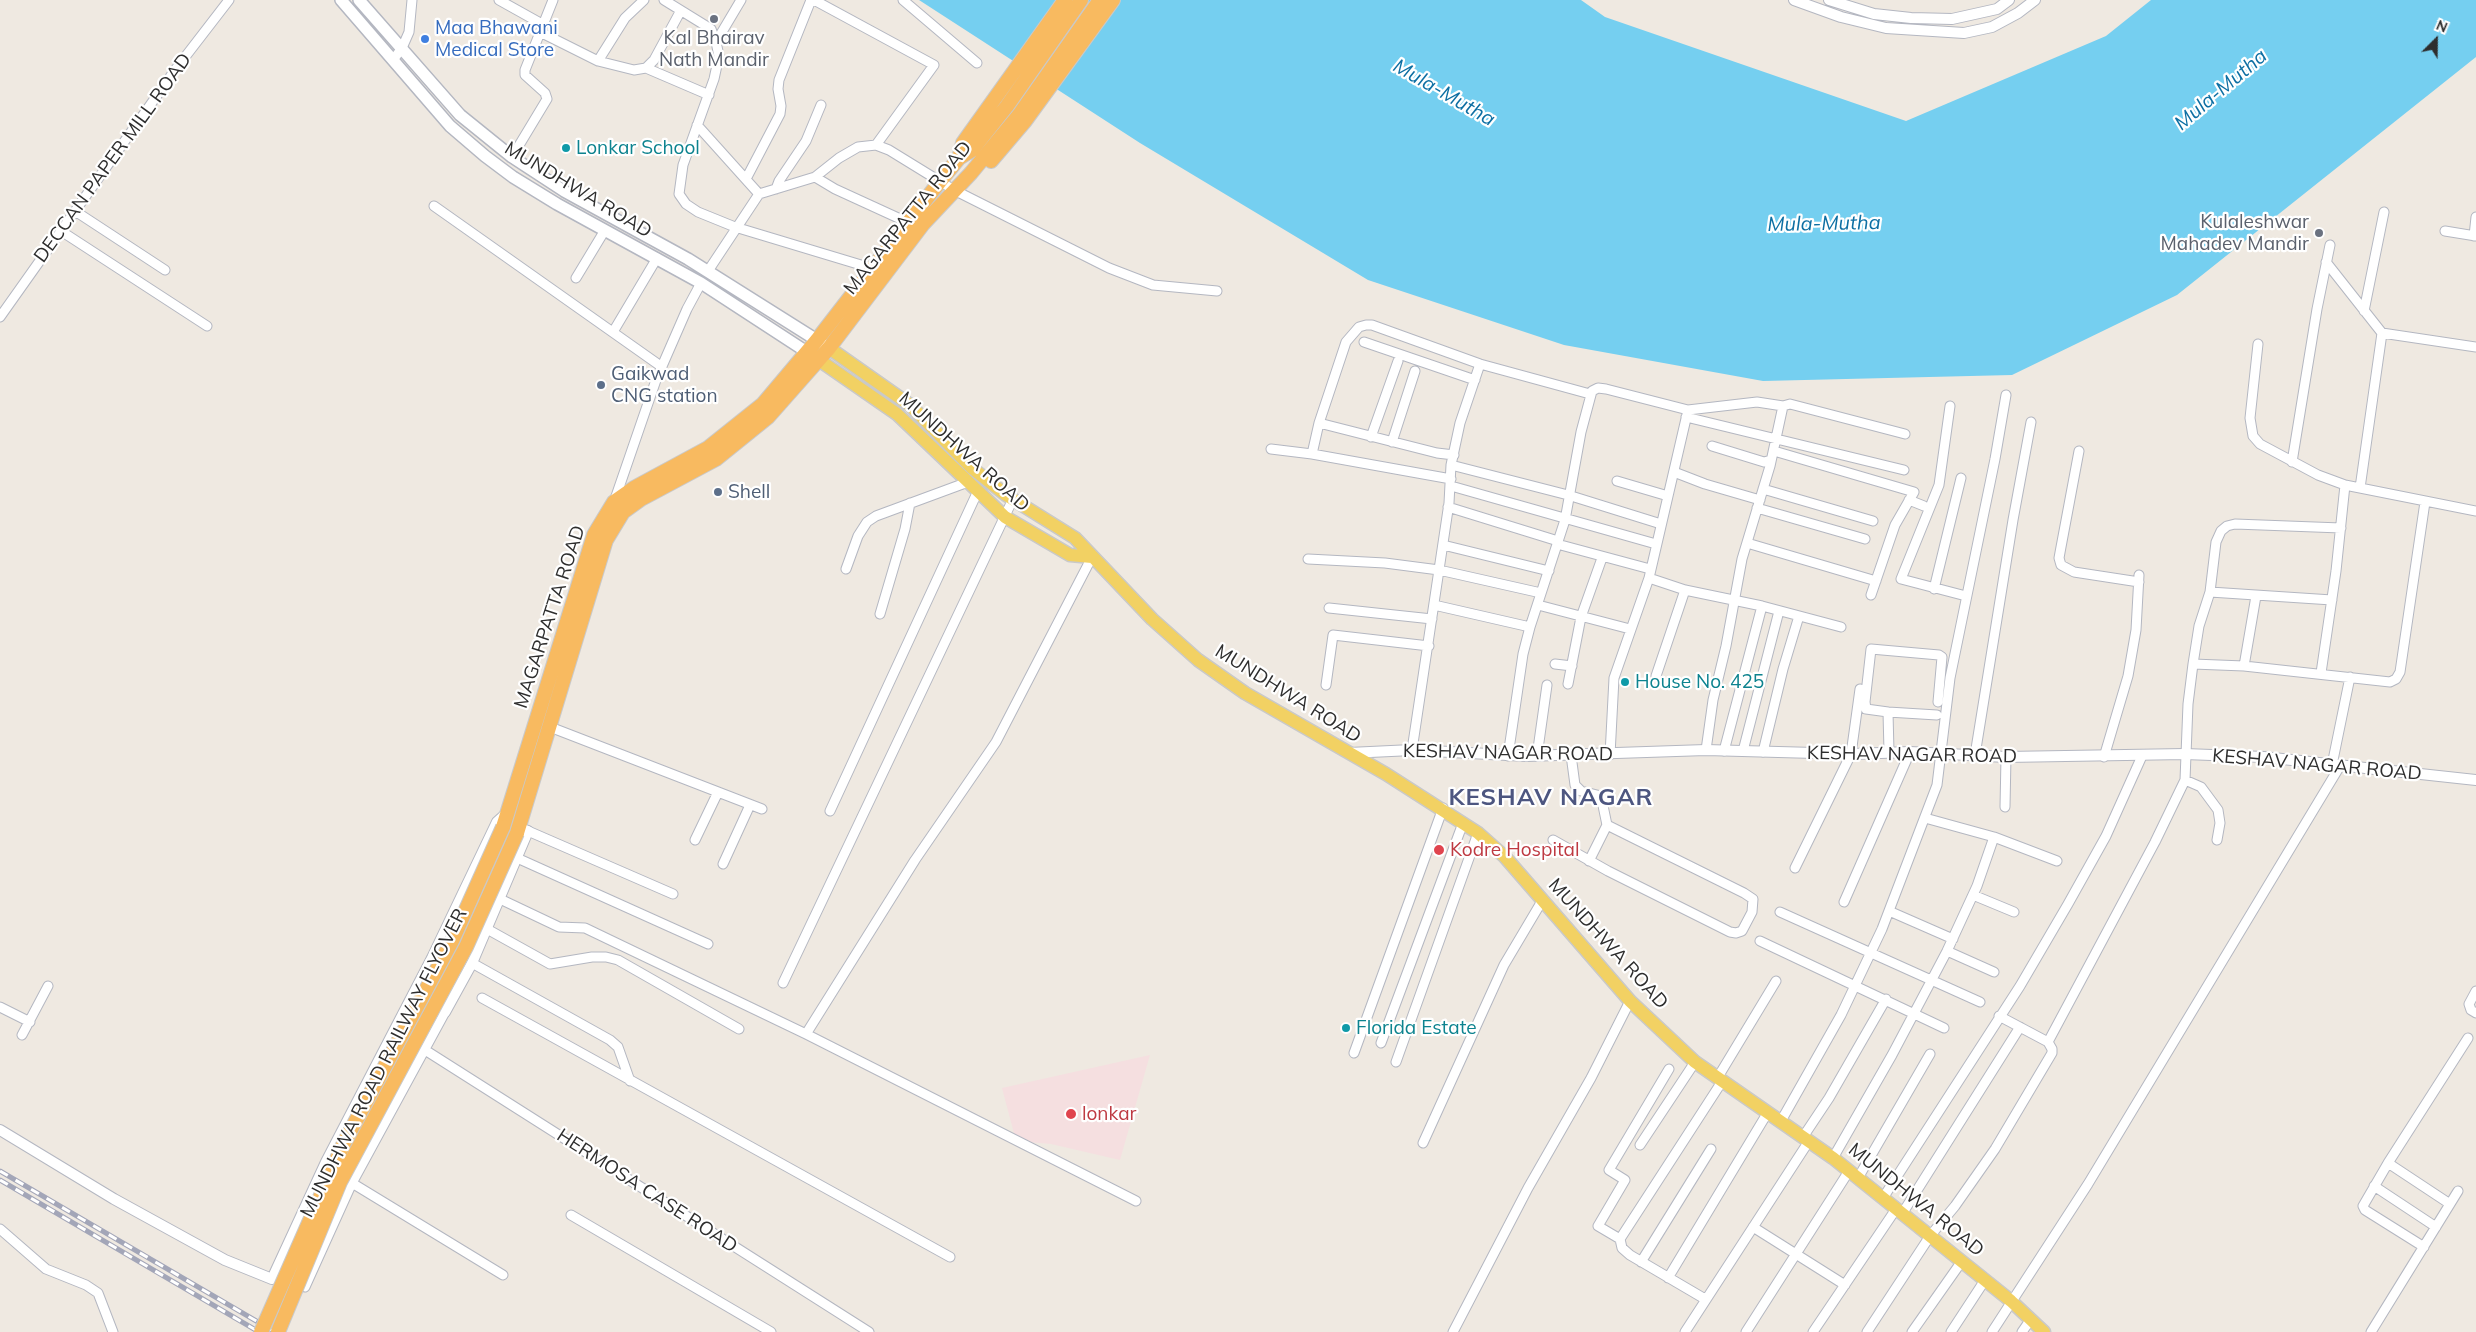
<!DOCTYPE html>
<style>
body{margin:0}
#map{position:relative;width:2476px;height:1332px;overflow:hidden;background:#efe9e1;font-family:Mulish,sans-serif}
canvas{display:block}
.north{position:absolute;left:2411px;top:15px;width:50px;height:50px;-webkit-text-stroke:4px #fff;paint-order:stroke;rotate:23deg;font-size:14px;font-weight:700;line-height:20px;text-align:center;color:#2e2e2e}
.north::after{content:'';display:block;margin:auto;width:18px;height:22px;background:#2e2e2e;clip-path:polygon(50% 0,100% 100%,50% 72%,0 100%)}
</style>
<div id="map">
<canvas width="2476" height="1332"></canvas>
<div class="north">N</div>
</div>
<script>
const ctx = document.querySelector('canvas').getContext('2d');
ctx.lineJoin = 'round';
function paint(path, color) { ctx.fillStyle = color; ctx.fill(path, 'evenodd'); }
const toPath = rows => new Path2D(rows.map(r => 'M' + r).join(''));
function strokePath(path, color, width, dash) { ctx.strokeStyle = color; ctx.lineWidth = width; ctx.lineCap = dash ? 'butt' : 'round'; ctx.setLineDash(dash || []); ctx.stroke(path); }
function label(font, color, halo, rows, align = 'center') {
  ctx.font = font + ' Mulish,sans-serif'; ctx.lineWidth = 4.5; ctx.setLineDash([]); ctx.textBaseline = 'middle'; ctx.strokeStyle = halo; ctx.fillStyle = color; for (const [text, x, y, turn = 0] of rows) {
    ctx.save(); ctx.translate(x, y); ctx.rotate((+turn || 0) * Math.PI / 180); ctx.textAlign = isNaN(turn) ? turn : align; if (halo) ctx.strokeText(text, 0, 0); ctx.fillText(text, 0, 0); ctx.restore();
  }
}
paint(toPath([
 [1150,1055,1120,1160,1051,1144,1016,1141,1002,1088]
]), '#f5dfe0');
paint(toPath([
 [919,0,1581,0,1605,17,1906,121,2106,36,2151,0,2476,0,2476,57,2177,295,2012,375,1763,381,1564,345,1368,280,1140,143]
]), '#75cff0');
const minor = toPath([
 [499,0,542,24],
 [664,0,711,29,716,42,719,56,714,79,683,165,679,194,686,204,698,212,735,227,871,268],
 [814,0,934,65,876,145],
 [903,0,977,63],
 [540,32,598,61,634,70,646,68,654,60,680,12],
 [716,42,741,0],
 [393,60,402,48,409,32,412,0],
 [598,61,625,18,644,0],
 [646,68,709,95],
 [697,125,759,194],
 [512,157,547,99,545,93,525,75,525,70,553,0],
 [815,177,835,189,907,222],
 [746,179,780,114,781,106,778,89,779,80,811,0],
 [776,189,779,181,806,141,821,105],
 [434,206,662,367],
 [75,211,165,270],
 [61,231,207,326],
 [2445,231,2476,236],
 [2474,236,2476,217],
 [2326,262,2382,333,2360,488],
 [708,271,759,194,815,177,839,158,858,147,876,145,889,150,954,190,1109,268,1153,285,1217,291],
 [576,278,605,230],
 [2364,311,2384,212],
 [0,317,175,70,229,0],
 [613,332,657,258],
 [2382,333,2476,347],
 [1364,342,1475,380],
 [2258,344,2250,418,2253,436,2260,444,2318,475,2345,485,2476,511],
 [1950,406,1939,485,1901,579,1966,596],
 [1686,417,1904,470],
 [1319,423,1437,453,1454,455],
 [1371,437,1398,361],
 [1392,442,1415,371],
 [1712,446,1764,462,1771,460],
 [1271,449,1312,454,1451,479],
 [1774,451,1914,492,1895,525,1871,595],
 [2079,451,2061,547,2059,558,2061,565,2074,572,2139,582],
 [1312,454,1319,423,1346,342,1359,327,1366,325,1372,325,1480,364,1590,394],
 [2292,462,2317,309,2330,245],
 [1451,465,1568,495,1661,524],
 [1674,472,1705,484,1760,500],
 [1617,481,1668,496],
 [1451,486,1656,544],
 [1763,489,1873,521],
 [1909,500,1924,506],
 [614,502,656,380,687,309,701,283],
 [1448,507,1558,541],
 [1757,508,1865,539],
 [1747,543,1876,581],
 [1557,544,1650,569],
 [1443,545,1549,571],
 [1308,559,1385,563,1439,570,1541,593],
 [846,569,858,536,867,522,876,516,968,482],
 [1649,578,1685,590,1762,606,1841,627],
 [1934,589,1961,478],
 [2210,592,2332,600],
 [1434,605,1530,627],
 [1538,605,1630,629],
 [1329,608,1432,619],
 [880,614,905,529,910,503],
 [1555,664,1572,666],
 [2193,664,2244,666,2390,682,2396,679,2400,672,2425,502],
 [2244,666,2256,596],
 [2321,673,2336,571,2345,485],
 [1656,676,1685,590],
 [1568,684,1581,617,1602,558],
 [1326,685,1333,635,1429,646],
 [1888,712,1866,709,1865,702,1871,649,1939,655,1942,657,1938,702],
 [550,727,762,809],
 [1412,750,1449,503,1451,465,1460,423,1480,364],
 [1706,750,1713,700,1726,646,1742,559,1770,466,1783,406,1790,404,1905,434],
 [1724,751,1762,606],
 [1743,751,1779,611],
 [1763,752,1783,669,1799,616],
 [1889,752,1888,712,1937,715],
 [1610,755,1614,678,1649,578,1688,410],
 [1975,755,2013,520,2031,422],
 [1508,756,1523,654,1530,627,1565,520,1581,432,1592,391,1598,388,1606,389,1688,410,1757,402,1783,406],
 [1537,756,1547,685],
 [2104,757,2128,676,2136,630,2139,575],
 [2332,765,2350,677],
 [2185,780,2201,787,2218,810,2220,823,2217,840],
 [2005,807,2006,757],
 [830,811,977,493],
 [1925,818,1994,837,2057,861],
 [528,831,673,894],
 [695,840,718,792],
 [1553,840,1608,871,1730,932,1736,933,1742,931,1752,912,1753,899,1744,893,1607,825,1601,796,1581,791,1575,785,1571,755],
 [517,858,708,944],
 [1589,861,1607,825],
 [723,864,750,805],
 [1795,868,1851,754,1860,689],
 [1973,895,2014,912],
 [500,899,559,927,585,928,806,1034,1136,1201],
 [1844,902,1910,752],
 [1889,911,1953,939],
 [1780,912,1980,1002],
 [487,929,550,964,592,957,606,957,618,960,739,1029],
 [1760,941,1944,1028],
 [1947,951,1994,972],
 [472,963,610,1040,618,1047,630,1081],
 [783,983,1013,499],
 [2476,991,2469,1004,2471,1010,2476,1013],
 [482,998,950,1257],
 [0,1007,30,1022],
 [806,1034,915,860,996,742,1092,557],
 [22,1035,48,986],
 [2048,1042,2155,842,2185,780,2188,704,2193,664,2199,626,2210,592,2216,542,2221,531,2227,526,2235,524,2341,528],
 [1381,1043,1463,823],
 [425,1050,869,1332],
 [1354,1053,1443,808],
 [1396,1062,1478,833],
 [1718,1077,1776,981],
 [1781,1121,1841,1015,1882,929,1937,785,1950,678,1995,459,2006,395],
 [1803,1137,1829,1098,1886,999],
 [1423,1143,1504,965,1542,901],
 [1640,1145,1695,1062],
 [1833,1158,1892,1055,1947,951,1977,886,1994,837],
 [2388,1163,2450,1204],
 [1858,1178,1930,1054],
 [352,1183,503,1275],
 [2374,1186,2436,1227],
 [1883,1198,2020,986,2068,904,2106,836,2142,756],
 [1902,1214,2020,1027],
 [571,1215,771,1332],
 [1753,1227,1845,1285],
 [0,1229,46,1269,86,1285,98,1293,113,1332],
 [1620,1239,1598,1226,1625,1180,1609,1170,1669,1069],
 [2424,1247,2365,1210,2363,1206,2388,1163,2468,1038],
 [1641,1262,1711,1149],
 [1668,1278,1768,1112],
 [305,1287,352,1183,445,1012],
 [1705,1299,1630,1255,1622,1248,1620,1239,1723,1080],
 [1453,1332,1528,1188,1591,1078,1630,1001],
 [1685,1332,1809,1141],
 [1746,1332,1849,1171],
 [1813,1332,1896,1209],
 [1867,1332,1930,1236,1955,1206,1995,1149,2052,1053,2052,1049,2048,1042,1999,1016],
 [1912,1332,1962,1261],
 [1951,1332,1985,1280],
 [1992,1332,2088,1184,2340,766],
 [2022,1332,2031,1319],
 [2371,1332,2458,1191]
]);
const tertiary = toPath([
 [1794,0,1841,17,1886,28,1964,33,1992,27,2018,13,2035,0],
 [1829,0,1874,14,1911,18,1952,19,1997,9,2009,0],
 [1349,753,1412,750,1527,756,1706,750,1851,754,1910,752,2006,757,2185,754,2264,757,2476,780],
 [429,1004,445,1012,472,963,528,831,519,828],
 [0,1130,114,1199,225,1260,272,1279,326,1162,432,958,497,822,507,813]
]);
const secondary = toPath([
 [341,0,450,126,485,156,513,177,557,204,701,283,813,356],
 [359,0,460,115,512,157,564,191,688,259,823,344]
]);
const primary = toPath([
 [829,348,910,405,972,468,1006,495,1075,538,1152,619,1198,660,1245,693,1386,774,1478,833,1505,857,1630,1001,1695,1062,1833,1158,2011,1301,2044,1332],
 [819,360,897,414,1005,517,1070,555,1092,557]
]);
const trunk = toPath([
 [959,158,963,143,1065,0],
 [991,161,1025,121,1113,0],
 [503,827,594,535,614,502,634,488,708,448,763,404,817,340,941,180,959,158,972,150,1007,106,1081,0],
 [517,833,606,540,623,512,641,499,716,459,768,417,829,348,923,224,971,173,1019,115,1100,0]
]);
strokePath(minor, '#b4b7c1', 11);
strokePath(tertiary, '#b4b7c1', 12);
strokePath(secondary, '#b4b7c1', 14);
strokePath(primary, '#c9c9c9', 15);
strokePath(trunk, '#c9c9c9', 16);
strokePath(minor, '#fff', 9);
strokePath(tertiary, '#fff', 10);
strokePath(secondary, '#fff', 11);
strokePath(primary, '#f2d163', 12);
strokePath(trunk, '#f8ba60', 14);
const rail = toPath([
 [0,1171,275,1332],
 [0,1180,259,1332]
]);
strokePath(rail, '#a3a6b8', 5);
strokePath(rail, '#fff', 3, [9]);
const trunkBridge = toPath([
 [261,1332,344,1143,452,941,503,827],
 [278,1332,340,1182,466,947,517,833]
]);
strokePath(trunkBridge, '#c9c9c9', 16, []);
strokePath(trunkBridge, '#f8ba60', 14);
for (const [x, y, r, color] of [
 [714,19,5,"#6b7280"],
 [425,39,5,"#3f7fe0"],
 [566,148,5,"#0f9aa8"],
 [2319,233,5,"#6b7280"],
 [601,385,5,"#5c6f8a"],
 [718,492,5,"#5c6f8a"],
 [1625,682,5,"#0f9aa8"],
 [1439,850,6,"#e0444e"],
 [1346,1028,5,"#0f9aa8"],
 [1071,1114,6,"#e0444e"]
]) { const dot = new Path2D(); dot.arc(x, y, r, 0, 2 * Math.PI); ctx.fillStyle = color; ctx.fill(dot); strokePath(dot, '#fff', 2); }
label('19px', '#366cbe', '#fff', [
 ["Maa Bhawani",435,28],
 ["Medical Store",435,50]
], 'left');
label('19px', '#5b616d', '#fff', [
 ["Kal Bhairav",714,38],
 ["Nath Mandir",714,60],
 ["Kulaleshwar",2309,222,"right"],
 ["Mahadev Mandir",2309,244,"right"]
]);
label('19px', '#0d838f', '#fff', [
 ["Lonkar School",576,148],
 ["House No. 425",1635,682],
 ["Florida Estate",1356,1028]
], 'left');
label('19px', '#2e2e2e', '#fff', [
 ["DECCAN PAPER MILL ROAD",113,158,-54],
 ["MUNDHWA ROAD",578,190,31],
 ["MAGARPATTA ROAD",908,218,-51],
 ["MUNDHWA ROAD",964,452,42],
 ["MAGARPATTA ROAD",550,617,-72],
 ["MUNDHWA ROAD",1288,694,32],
 ["KESHAV NAGAR ROAD",1508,753,1],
 ["KESHAV NAGAR ROAD",1912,755,1],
 ["KESHAV NAGAR ROAD",2317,765,5],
 ["MUNDHWA ROAD",1608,944,48],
 ["MUNDHWA ROAD RAILWAY FLYOVER",384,1063,-63],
 ["HERMOSA CASE ROAD",647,1191,33],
 ["MUNDHWA ROAD",1916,1200,39]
]);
label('19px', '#4e5e75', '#fff', [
 ["Gaikwad",611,374],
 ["CNG station",611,396],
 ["Shell",728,492]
], 'left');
label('19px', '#be3a42', '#fff', [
 ["Kodre Hospital",1450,850],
 ["lonkar",1082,1114]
], 'left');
label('italic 20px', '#0d6fa3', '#fff', [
 ["Mula-Mutha",2221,90,-40],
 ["Mula-Mutha",1444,93,30],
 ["Mula-Mutha",1824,224,-1]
]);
ctx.letterSpacing = '1px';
label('bold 24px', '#4d5680', '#fff', [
 ["KESHAV NAGAR",1551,798]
]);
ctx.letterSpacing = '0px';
</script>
